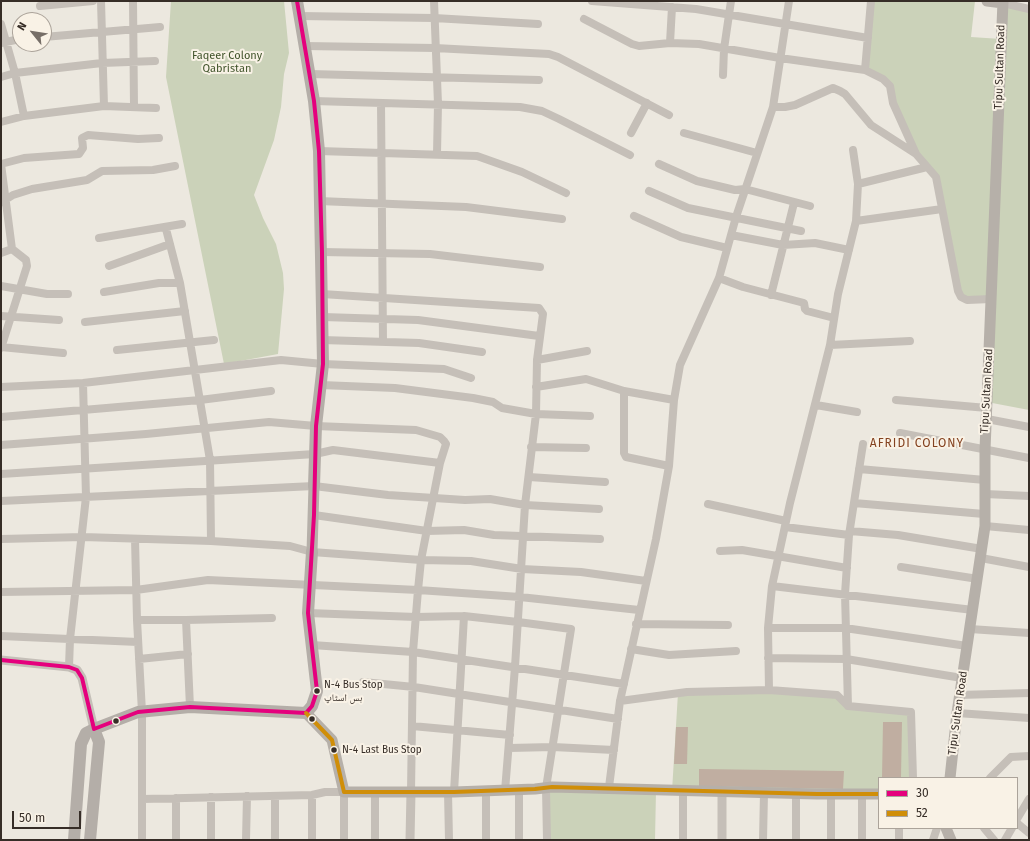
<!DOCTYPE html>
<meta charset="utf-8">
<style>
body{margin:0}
#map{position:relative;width:1030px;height:841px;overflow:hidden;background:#ece8df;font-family:"Fira Sans",sans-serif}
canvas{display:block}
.frame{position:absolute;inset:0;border:2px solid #362d27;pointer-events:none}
.legend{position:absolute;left:878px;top:777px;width:140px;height:52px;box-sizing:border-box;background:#f9f2e6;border:1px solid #aba39a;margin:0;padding:5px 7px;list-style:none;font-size:12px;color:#362d27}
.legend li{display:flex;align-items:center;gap:8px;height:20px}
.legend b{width:20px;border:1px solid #aba39a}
.north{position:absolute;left:12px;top:12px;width:40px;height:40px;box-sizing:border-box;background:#f9f2e6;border:1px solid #aba39a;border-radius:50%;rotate:300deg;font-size:11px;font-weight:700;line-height:16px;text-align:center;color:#362d27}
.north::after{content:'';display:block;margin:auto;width:14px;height:18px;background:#766e67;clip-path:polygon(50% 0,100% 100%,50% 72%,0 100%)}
.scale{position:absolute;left:12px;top:811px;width:69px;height:18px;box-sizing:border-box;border:2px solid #362d27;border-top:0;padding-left:5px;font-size:12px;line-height:14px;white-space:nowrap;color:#362d27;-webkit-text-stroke:3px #f9f2e6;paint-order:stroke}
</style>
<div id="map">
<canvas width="1030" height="841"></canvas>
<div class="frame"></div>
<ul class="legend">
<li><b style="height:5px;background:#e5007d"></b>30</li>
<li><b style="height:5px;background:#d08e08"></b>52</li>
</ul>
<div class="north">N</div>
<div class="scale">50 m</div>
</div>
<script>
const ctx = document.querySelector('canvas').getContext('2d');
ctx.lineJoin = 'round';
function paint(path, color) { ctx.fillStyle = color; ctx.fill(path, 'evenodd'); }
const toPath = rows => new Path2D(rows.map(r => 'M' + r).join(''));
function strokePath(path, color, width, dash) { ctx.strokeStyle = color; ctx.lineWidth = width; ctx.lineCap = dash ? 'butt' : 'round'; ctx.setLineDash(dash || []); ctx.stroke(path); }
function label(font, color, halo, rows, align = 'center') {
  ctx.font = font + ' "Fira Sans","Noto Naskh Arabic",sans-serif'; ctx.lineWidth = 4; ctx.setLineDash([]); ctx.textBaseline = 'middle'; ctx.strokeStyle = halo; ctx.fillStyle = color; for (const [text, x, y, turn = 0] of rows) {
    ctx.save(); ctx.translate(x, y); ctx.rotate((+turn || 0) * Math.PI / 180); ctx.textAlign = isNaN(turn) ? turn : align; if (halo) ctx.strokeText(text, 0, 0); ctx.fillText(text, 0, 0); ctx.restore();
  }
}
paint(toPath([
 [171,1,284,1,289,53,284,74,281,107,274,140,254,195,263,218,276,244,283,273,284,289,278,354,224,364,166,77],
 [870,1,975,1,971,37,1001,39,1002,6,1029,9,1029,410,987,402,988,301,960,298,935,177,916,154,889,86,864,69],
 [687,692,837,695,848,706,911,712,913,778,879,778,879,793,672,791,678,693],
 [549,789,656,791,655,840,550,840]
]), '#cbd2b9');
paint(toPath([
 [883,722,902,722,901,777,882,778],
 [676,727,688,727,687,764,674,764],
 [699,769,844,771,843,789,699,786]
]), '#c0aea1');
strokePath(toPath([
 [101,1,104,106],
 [133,1,134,107],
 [434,1,438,104,437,154],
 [592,1,696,9,868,38],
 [1003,3,1029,9],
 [40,6,93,1],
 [300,16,434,18,538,24],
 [584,19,632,44,639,46,670,43,699,44,780,58,865,70,883,79,890,86,893,103,916,154,936,177,958,291,961,297,967,300,991,299],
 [1,24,15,73,24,116],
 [44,37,160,27],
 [1,43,20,39],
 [670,43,672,7],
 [305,46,435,48,549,54,558,57,669,115],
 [865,70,871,1],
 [310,74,539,80],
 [723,75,724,49,731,1],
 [1,77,15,73,102,63,155,61],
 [314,101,520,107,542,111,559,119,630,155],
 [381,103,383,342],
 [773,107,785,107,795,105,833,88,840,91,845,94,871,125,916,154],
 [1,122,24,116,104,106,156,108],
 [631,133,647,103],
 [684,133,757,153],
 [319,151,477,156,522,172,566,193],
 [1,164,12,249,26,260,27,266,1,348],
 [1,164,24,158,79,154,83,148,82,138,88,135,138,139,159,138],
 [659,164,697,181,735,190,745,189,810,206],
 [858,184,927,167],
 [649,191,688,208,801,231],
 [319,201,466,207,562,219],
 [2,202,13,195,32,189,87,180,102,171,153,170,175,166],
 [634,216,681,237,727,248],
 [856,221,942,209],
 [166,229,180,283,210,460,211,541],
 [731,235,783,245,815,243,849,250],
 [99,238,182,224],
 [322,252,430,254,540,267],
 [1,253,12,249],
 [109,266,170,244],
 [719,278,743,287,804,303,805,309,807,311,834,318],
 [1,286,47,294,68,294],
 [104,292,159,283,180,283],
 [322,294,539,308,543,314,537,360,536,414,525,505,515,667,505,791],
 [771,295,794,203],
 [1,316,59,320],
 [323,317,418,320,539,336],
 [85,322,185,311],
 [322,340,419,343,482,352],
 [830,345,910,341],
 [1,347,63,353],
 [117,350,214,340],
 [537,360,587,351],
 [321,385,395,388,473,398,493,402,502,408,536,414,590,416],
 [1,387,83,383,281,360,323,364,444,369,471,378],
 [536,387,586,379,624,391,674,400],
 [624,391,624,453,626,457,669,466],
 [896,400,987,408],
 [816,405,857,412],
 [1,417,200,400,271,391],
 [987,419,1029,427],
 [900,433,1029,458],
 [1,445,146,434,269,422,316,426,416,430,440,437,444,441,446,444,440,463,421,560,418,590,413,652,411,792],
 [531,447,586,448],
 [859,469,985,480],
 [1,474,315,454,333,450,440,463],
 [529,477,605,482],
 [985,494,1029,496],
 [1,501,314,486,388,495,465,500,490,499,525,505,599,509],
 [854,503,984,514],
 [708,504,786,521],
 [314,515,427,531,464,530,494,535,600,539],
 [985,526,1029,530],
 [785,527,849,535],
 [850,531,898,535,982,549],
 [1,539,83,537,211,541,290,546,312,552,421,560,471,561,522,569,581,572,646,581],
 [135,539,137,620,142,712,142,840],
 [720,551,742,550,847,568],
 [981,558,1029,567],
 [901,567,978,579],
 [772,586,973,610],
 [1,592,136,590,208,580,418,590,520,597,639,610],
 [308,613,416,617,464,616,518,622,571,629,546,788,547,840],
 [137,620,186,620,272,618],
 [186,620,190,707],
 [636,624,728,625],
 [768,628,845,628,967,646],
 [970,629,1029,633],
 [1,636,138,642],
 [312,645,413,652,624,684],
 [631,649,669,655,736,651],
 [768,658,846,659,962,678],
 [139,659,188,654],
 [69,667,70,639,86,497,83,383],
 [363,682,414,687,618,719],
 [769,690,768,628,772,586,790,503,830,345,838,294,856,221,858,184,853,150],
 [959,695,1029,693],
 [620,701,687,692,769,690,837,695,848,706,911,712,913,778],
 [848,706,845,594,849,535,863,444],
 [957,713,1029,718],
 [412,726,510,735],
 [509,748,553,747,614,750],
 [990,778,1011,757,1029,756],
 [609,787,620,701,656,539,669,466,674,400,680,365,719,278,736,217,773,107,789,1],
 [375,791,375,840],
 [683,791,683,840],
 [448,792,449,840],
 [454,792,464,616],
 [796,794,796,840],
 [862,794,862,840],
 [275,796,275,840],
 [211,797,211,840],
 [143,799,312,795,325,792,344,792,344,840],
 [1017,819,1029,799],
 [1017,823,1029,833],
 [984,828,994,840],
 [176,840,176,798],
 [246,840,247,796],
 [312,840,312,795],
 [486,840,486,791],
 [519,840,519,790],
 [763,840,764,793],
 [831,840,831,794],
 [899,840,899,828],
 [933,840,937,828],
 [1005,840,1012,828]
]), '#c5bfb8', 8);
strokePath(toPath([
 [1,660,69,667,77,670,82,678,94,729],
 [410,840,411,792],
 [722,840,722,792]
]), '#c5bfb8', 9);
strokePath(toPath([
 [987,1,1003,3],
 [312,552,314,486],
 [306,713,332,740,344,792,454,792,535,789,552,787,817,794,879,794],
 [950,778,957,713,985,526,985,450,1003,1],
 [946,828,951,840]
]), '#b6b0a9', 11);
strokePath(toPath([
 [297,1,314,101,319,151,323,364,316,426,314,486],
 [94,729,138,712,190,707,306,713,312,706,317,691,308,613,312,552],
 [74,840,81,744,86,733,94,729,99,742,90,840]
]), '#b4aea8', 12);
strokePath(toPath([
 [1,660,69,667,77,670,82,678,94,729,138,712,190,707,306,713,312,706,317,691,308,613,314,515,316,426,323,364,322,252,319,151,314,101,297,1]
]), '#e5007d', 4);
strokePath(toPath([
 [306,713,332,740,344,792,454,792,535,789,552,787,817,794,879,794]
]), '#d08e08', 4);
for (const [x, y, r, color] of [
 [317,691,3.5,"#362d27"],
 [312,719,3.5,"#362d27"],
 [116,721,3.5,"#362d27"],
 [334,750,3.5,"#362d27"]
]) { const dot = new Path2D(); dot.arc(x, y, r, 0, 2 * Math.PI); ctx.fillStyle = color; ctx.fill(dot); strokePath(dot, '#f9f2e6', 1.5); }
label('10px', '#362d27', '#f9f2e6', [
 ["N-4 Bus Stop",324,685],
 ["بس اسٹاپ",324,698],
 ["N-4 Last Bus Stop",342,750]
], 'left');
label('11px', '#41542b', '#f9f2e6', [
 ["Faqeer Colony",227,56],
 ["Qabristan",227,69]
]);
label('11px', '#362d27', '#f9f2e6', [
 ["Tipu Sultan Road",1000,67,-88],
 ["Tipu Sultan Road",987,391,-87],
 ["Tipu Sultan Road",958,713,-82]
]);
ctx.letterSpacing = '1px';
label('12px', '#844220', '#f9f2e6', [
 ["AFRIDI COLONY",917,444]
]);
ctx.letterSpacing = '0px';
</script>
